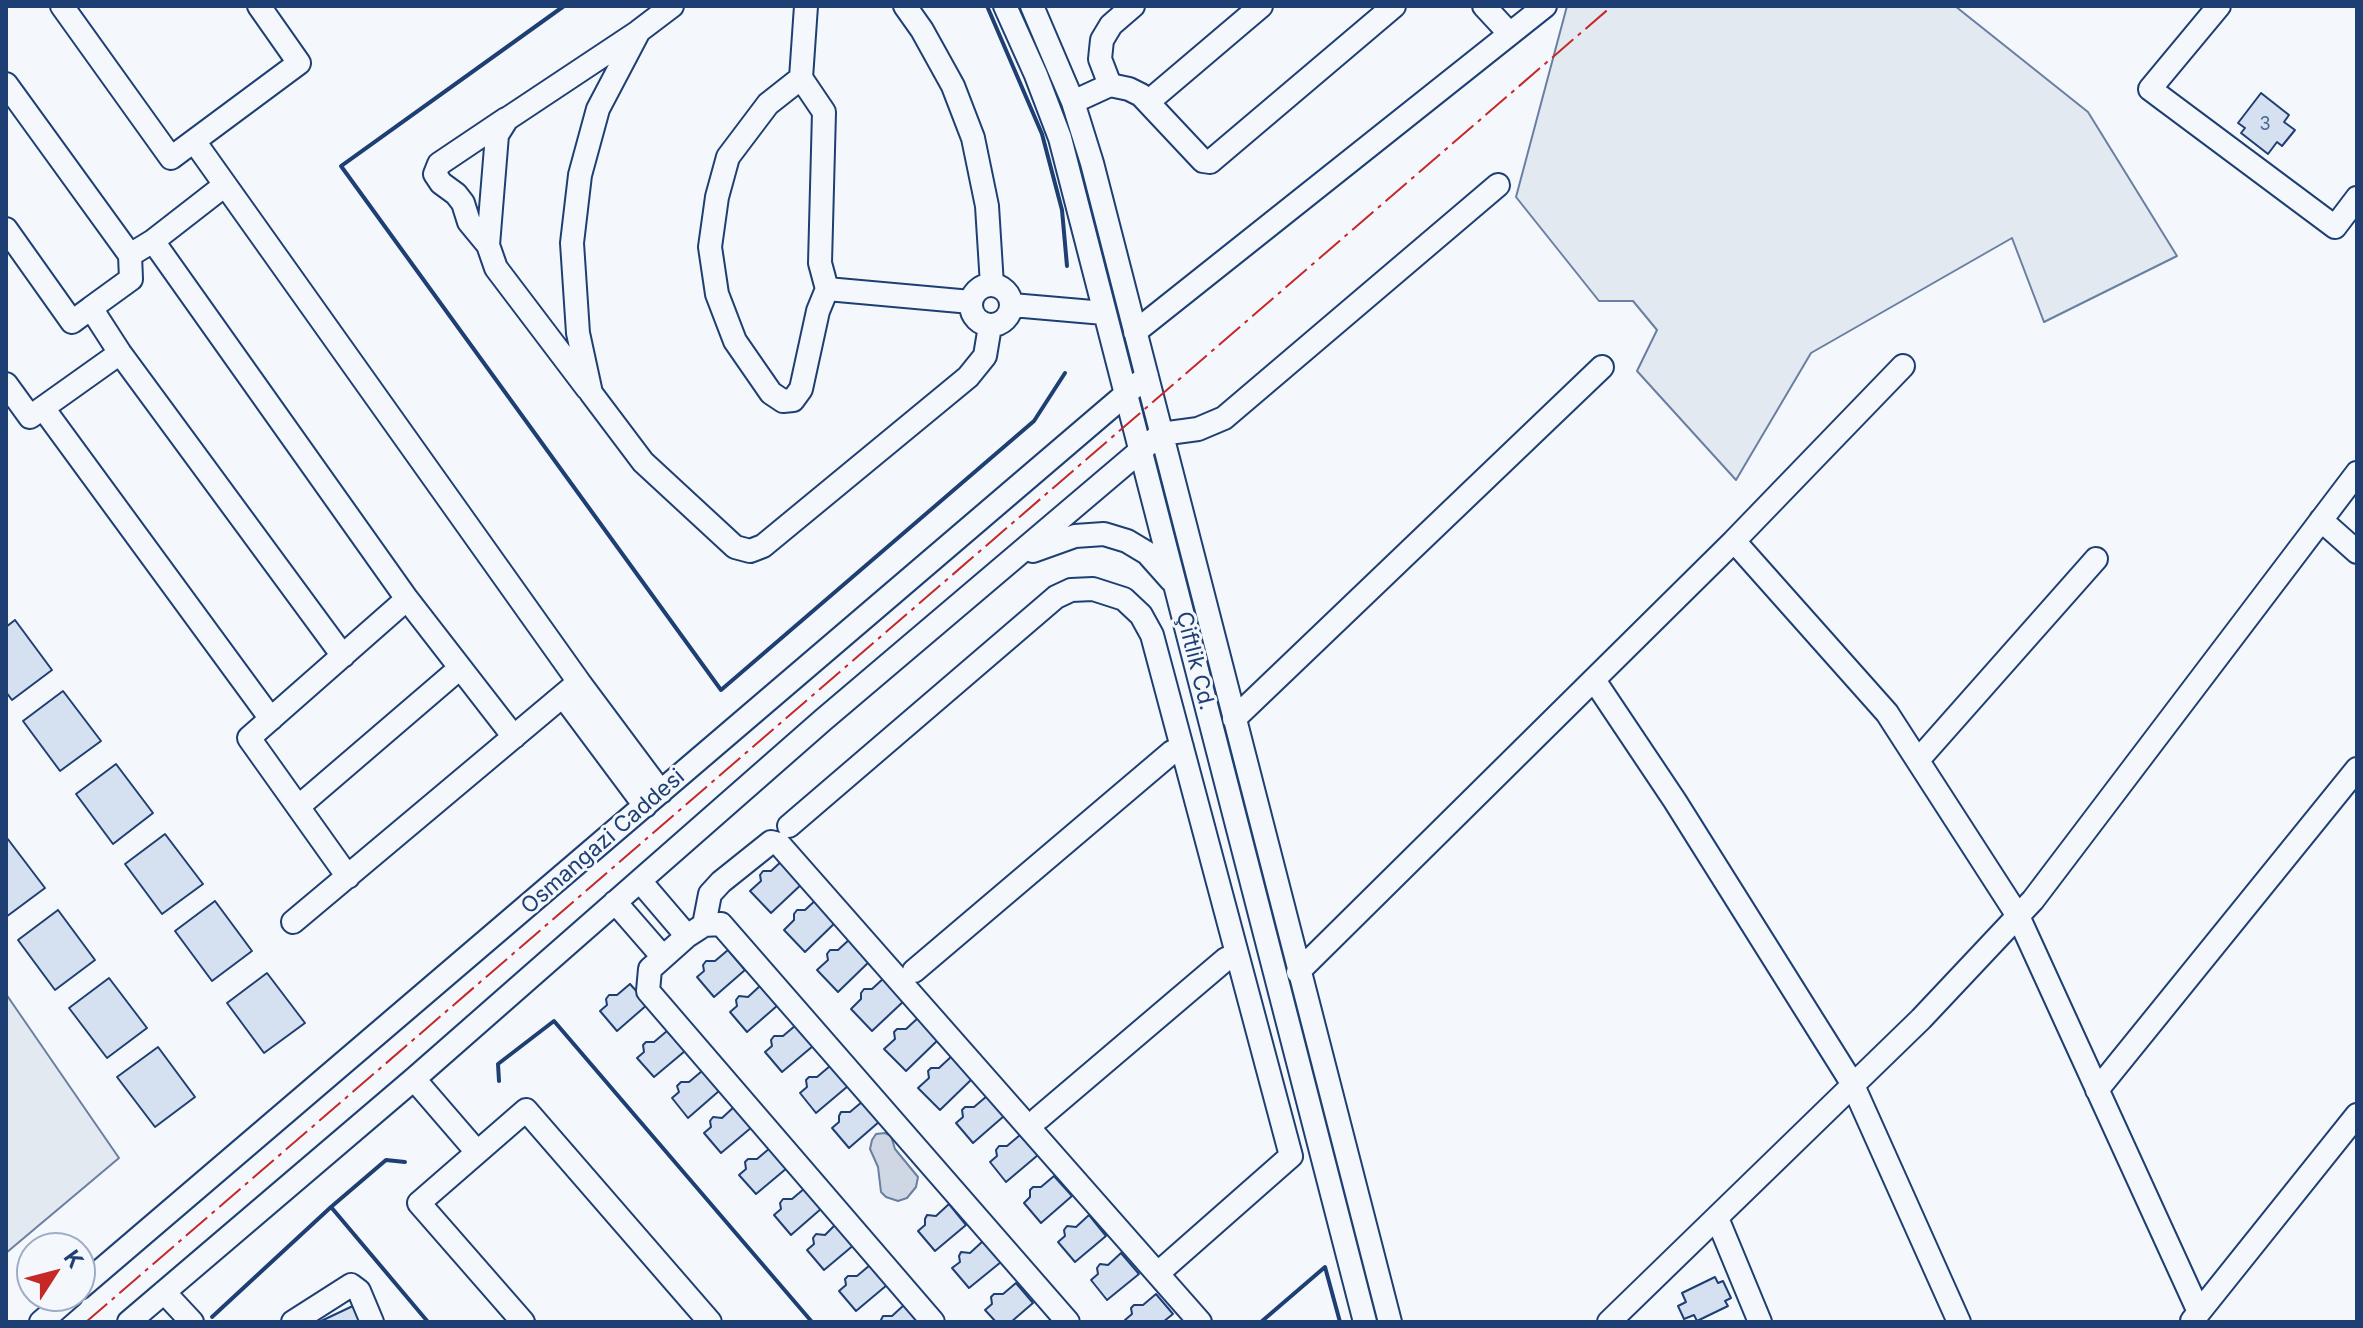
<!DOCTYPE html>
<meta charset="utf-8">
<style>
body{margin:0}
#map{position:relative;width:2363px;height:1328px;overflow:hidden;background:#f4f7fb;font-family:Inter,sans-serif}
canvas{display:block}
.frame{position:absolute;inset:0;border:8px solid #1d3f73;pointer-events:none}
.north{position:absolute;left:16px;top:1232px;width:80px;height:80px;box-sizing:border-box;background:#f4f7fb;border:2px solid #9eadc5;border-radius:50%;rotate:54deg;font-size:22px;font-weight:700;line-height:32px;text-align:center;color:#1d3f73}
.north::after{content:'';display:block;margin:auto;width:28px;height:36px;background:#c62828;clip-path:polygon(50% 0,100% 100%,50% 72%,0 100%)}
</style>
<div id="map">
<canvas width="2363" height="1328"></canvas>
<div class="frame"></div>
<div class="north">K</div>
</div>
<script>
const ctx = document.querySelector('canvas').getContext('2d');
ctx.lineJoin = 'round';
function paint(path, color) { ctx.fillStyle = color; ctx.fill(path, 'evenodd'); }
const toPath = rows => new Path2D(rows.map(r => 'M' + r).join(''));
function strokePath(path, color, width, dash) { ctx.strokeStyle = color; ctx.lineWidth = width; ctx.lineCap = dash ? 'butt' : 'round'; ctx.setLineDash(dash || []); ctx.stroke(path); }
function label(font, color, halo, rows, align = 'center') {
  ctx.font = font + ' Inter,sans-serif'; ctx.lineWidth = 6; ctx.setLineDash([]); ctx.textBaseline = 'middle'; ctx.strokeStyle = halo; ctx.fillStyle = color; for (const [text, x, y, turn = 0] of rows) {
    ctx.save(); ctx.translate(x, y); ctx.rotate((+turn || 0) * Math.PI / 180); ctx.textAlign = isNaN(turn) ? turn : align; if (halo) ctx.strokeText(text, 0, 0); ctx.fillText(text, 0, 0); ctx.restore();
  }
}
const green = toPath([
 [1567,6,1955,6,2088,112,2177,256,2044,322,2012,238,1811,353,1736,480,1637,371,1657,330,1633,301,1599,301,1516,197,1567,6],
 [6,994,119,1158,6,1253,6,994]
]);
paint(green, '#e3e9f0');
strokePath(green, '#687fa3', 2);
const water = toPath([
 [885,1133,891,1136,895,1149,918,1177,916,1187,907,1198,898,1201,886,1197,881,1192,878,1167,870,1149,872,1140,876,1134,885,1133]
]);
paint(water, '#cfd7e4');
strokePath(water, '#687fa3', 2);
const building = toPath([
 [2261,93,2289,115,2284,122,2295,130,2282,146,2277,142,2268,154,2241,133,2245,128,2238,123,2261,93],
 [15,620,52,670,12,700,6,692,6,627,15,620],
 [63,691,101,741,60,771,23,721,63,691],
 [116,764,153,813,113,844,76,794,116,764],
 [165,834,203,884,162,914,125,864,165,834],
 [7,838,45,888,6,917,6,839,7,838],
 [784,859,805,881,771,913,750,891,761,881,760,875,763,871,771,871,784,859],
 [818,898,839,919,805,952,784,930,794,920,794,914,797,910,805,910,818,898],
 [215,901,252,951,212,981,175,931,215,901],
 [58,910,95,960,55,990,18,940,58,910],
 [851,938,872,959,838,992,817,970,828,960,827,954,830,950,838,950,851,938],
 [728,950,745,970,714,997,697,977,704,971,703,965,706,961,715,961,728,950],
 [267,973,305,1023,264,1053,227,1003,267,973],
 [885,977,906,999,872,1031,851,1009,861,999,861,993,864,989,872,989,885,977],
 [109,978,147,1028,107,1058,69,1008,109,978],
 [630,984,648,1004,617,1031,600,1011,607,1005,606,999,609,995,617,995,630,984],
 [761,985,778,1005,747,1032,730,1012,737,1006,736,1000,739,996,748,997,761,985],
 [919,1017,940,1038,906,1071,884,1049,895,1039,894,1032,897,1029,906,1029,919,1017],
 [796,1025,813,1046,782,1072,765,1052,772,1046,771,1040,774,1036,783,1036,796,1025],
 [667,1031,685,1051,654,1077,637,1058,644,1052,643,1045,646,1042,654,1042,667,1031],
 [158,1047,195,1097,155,1127,117,1077,158,1047],
 [953,1055,974,1077,940,1110,918,1088,929,1078,928,1071,931,1068,939,1068,953,1055],
 [830,1066,848,1086,816,1113,800,1093,807,1087,806,1080,809,1077,817,1077,830,1066],
 [702,1071,719,1091,688,1118,672,1098,679,1092,677,1086,681,1082,689,1082,702,1071],
 [987,1096,1004,1116,973,1143,956,1123,963,1117,962,1110,965,1107,974,1107,987,1096],
 [863,1101,880,1121,849,1148,832,1128,839,1122,839,1116,841,1112,850,1112,863,1101],
 [735,1106,752,1127,721,1153,704,1133,711,1127,710,1121,713,1117,722,1118,735,1106],
 [1020,1135,1038,1155,1006,1182,990,1162,997,1156,996,1150,999,1146,1007,1146,1020,1135],
 [770,1148,787,1168,756,1194,739,1175,746,1169,745,1162,748,1159,757,1159,770,1148],
 [1054,1176,1072,1196,1041,1223,1024,1203,1030,1197,1030,1190,1033,1187,1041,1187,1054,1176],
 [805,1188,822,1208,791,1235,774,1215,781,1209,780,1203,783,1199,792,1199,805,1188],
 [949,1204,966,1225,935,1251,918,1231,925,1225,925,1219,927,1215,936,1216,949,1204],
 [1089,1215,1106,1236,1075,1262,1058,1242,1065,1236,1064,1230,1067,1226,1076,1227,1089,1215],
 [837,1223,855,1244,824,1270,807,1250,814,1244,813,1238,816,1234,825,1235,837,1223],
 [983,1241,1001,1262,969,1288,952,1268,960,1262,959,1256,961,1252,970,1253,983,1241],
 [1121,1253,1139,1274,1107,1300,1091,1280,1098,1274,1097,1268,1100,1264,1108,1265,1121,1253],
 [870,1265,887,1285,856,1311,839,1291,846,1285,845,1279,848,1276,857,1276,870,1265],
 [1715,1277,1718,1283,1723,1281,1731,1298,1725,1301,1728,1306,1697,1321,1694,1315,1684,1319,1678,1306,1686,1302,1682,1293,1715,1277],
 [1016,1283,1033,1303,1011,1322,996,1322,985,1310,992,1304,991,1297,994,1294,1003,1294,1016,1283],
 [1156,1294,1173,1314,1163,1322,1126,1322,1125,1320,1132,1314,1131,1308,1134,1305,1143,1305,1156,1294],
 [357,1304,366,1322,319,1322,357,1304],
 [904,1305,919,1322,880,1322,883,1316,892,1316,904,1305]
]);
paint(building, '#d5e0f0');
strokePath(building, '#1d3f73', 2);
const minor = toPath([
 [62,6,171,158,299,63,259,6],
 [672,6,639,31,598,109,580,175,572,243,578,333,591,393,643,462,735,547,750,551,763,546,968,377,985,356,990,326],
 [905,6,922,30,953,86,973,138,987,206,992,285],
 [1005,6,1036,75,1060,138,1365,1322],
 [1032,6,1073,102,1092,163,1390,1322],
 [1484,6,1510,34],
 [2219,6,2150,89,2335,227,2357,198],
 [801,78,768,104,728,157,717,197,710,247,717,294,735,341,771,393,783,401,793,400,801,389,818,311,827,289,820,263,824,112,801,78,806,6],
 [6,84,130,255,153,241,225,185],
 [1110,85,1100,59,1102,40,1111,25,1133,6],
 [1073,102,1110,85,1129,89,1141,95,1203,161,1210,162,1394,6],
 [1148,102,1261,6],
 [194,141,579,682,293,922],
 [6,229,72,322,91,308],
 [153,241,407,599,514,737],
 [488,245,469,222,463,203,456,194,441,183,435,174,439,164,506,119],
 [130,255,131,279,91,308,120,353,343,656],
 '971 305a20 20 0 1 1 40 0a20 20 0 1 1-40 0Z',
 [827,289,971,302],
 [1012,305,1104,313],
 [1135,332,1545,6],
 [6,384,30,417,120,353],
 [587,388,496,268,488,245,497,135,507,119,638,32],
 [43,408,271,719],
 [2321,520,2357,552],
 [1734,541,1887,713,2018,916,2199,1312],
 [1033,551,1075,536,1104,534,1127,541,1147,553,1171,580],
 [1594,680,1675,801,1852,1083,1959,1322],
 [579,682,661,792],
 [563,696,645,806],
 [1234,719,1602,367],
 [1919,759,2096,559],
 [298,807,460,668],
 [789,826,1056,597,1071,590,1093,589,1124,599,1141,615,1152,635,1291,1156,1165,1267],
 [348,877,249,738,407,599],
 [640,881,687,936],
 [615,902,662,956],
 [704,925,710,894,721,882,771,842,779,844,1200,1322],
 [914,971,1172,752,1182,747],
 [1298,972,1734,541,1903,366],
 [414,1079,477,1152],
 [2097,1090,2357,769],
 [1039,1118,1226,959,1237,954],
 [1717,1218,1760,1322],
 [80,1288,1147,376],
 [164,1292,192,1322],
 [2192,1321,2357,1115],
 [41,1322,71,1296],
 [129,1322,414,1079,823,720,1140,451,1161,434,1198,429,1224,418,1498,185],
 [293,1322,351,1285,359,1291,372,1322],
 [523,1322,419,1203,526,1110,710,1322],
 [933,1322,648,991,650,969,687,936,704,925,721,924,1068,1322],
 [1609,1322,1921,1019,2033,900,2357,473]
]);
strokePath(minor, '#1d3f73', 26);
strokePath(minor, '#f4f7fb', 22);
strokePath(toPath([
 [564,6,341,166,721,690,1034,421,1065,373],
 [987,6,1042,134,1062,210,1067,266],
 [499,1081,498,1064,554,1021,812,1322],
 [331,1207,386,1160,405,1162],
 [212,1317,331,1207,428,1322],
 [1261,1322,1325,1267,1340,1322]
]), '#1d3f73', 4);
strokePath(toPath([
 [86,1322,1612,6]
]), '#c62828', 2, [28, 6, 4, 6]);
label('18px', '#4b6792', null, [
 ["3",2265,125]
]);
label('22px', '#1d3f73', '#f4f7fb', [
 ["Çiftlik Cd.",1195,661,76],
 ["Osmangazi Caddesi",603,842,-41]
]);
</script>
